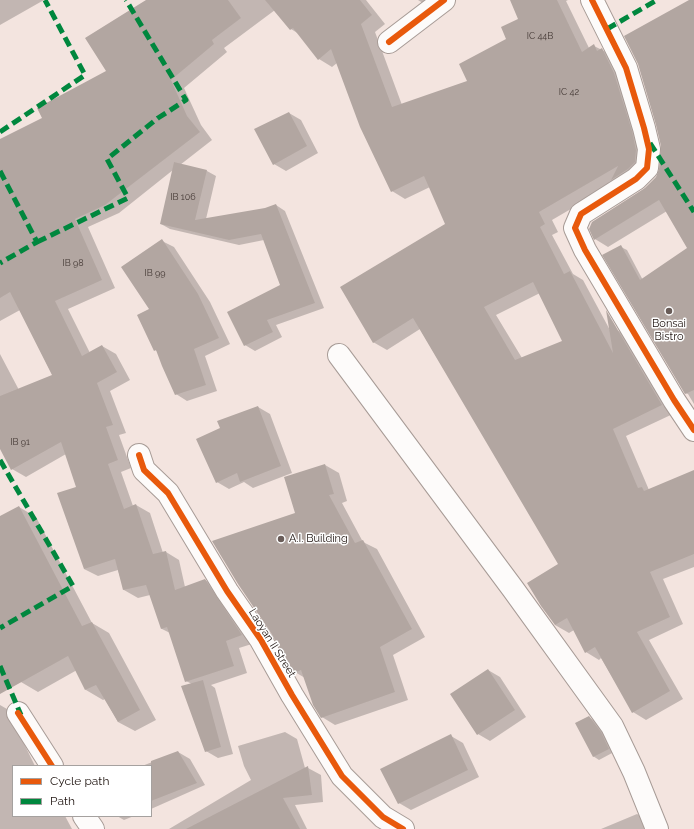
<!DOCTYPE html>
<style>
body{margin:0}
#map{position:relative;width:694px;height:829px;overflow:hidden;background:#f3e4df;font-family:Raleway,sans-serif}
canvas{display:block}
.legend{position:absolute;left:12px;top:765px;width:140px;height:52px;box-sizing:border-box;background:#fff;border:1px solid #a5a19f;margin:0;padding:5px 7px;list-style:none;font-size:12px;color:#1e130f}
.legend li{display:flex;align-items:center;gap:8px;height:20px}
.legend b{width:20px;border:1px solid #a5a19f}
</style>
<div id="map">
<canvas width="694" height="829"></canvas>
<ul class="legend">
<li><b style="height:5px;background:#e8590c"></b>Cycle path</li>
<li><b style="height:5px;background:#00873e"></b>Path</li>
</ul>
</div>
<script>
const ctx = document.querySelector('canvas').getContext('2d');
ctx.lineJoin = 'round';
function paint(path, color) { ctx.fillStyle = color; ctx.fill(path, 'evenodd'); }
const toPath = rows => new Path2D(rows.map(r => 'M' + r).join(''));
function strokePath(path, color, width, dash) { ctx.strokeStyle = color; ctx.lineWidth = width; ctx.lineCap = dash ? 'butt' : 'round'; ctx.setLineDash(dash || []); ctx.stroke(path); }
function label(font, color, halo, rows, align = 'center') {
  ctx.font = font + ' Raleway,sans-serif'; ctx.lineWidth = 3; ctx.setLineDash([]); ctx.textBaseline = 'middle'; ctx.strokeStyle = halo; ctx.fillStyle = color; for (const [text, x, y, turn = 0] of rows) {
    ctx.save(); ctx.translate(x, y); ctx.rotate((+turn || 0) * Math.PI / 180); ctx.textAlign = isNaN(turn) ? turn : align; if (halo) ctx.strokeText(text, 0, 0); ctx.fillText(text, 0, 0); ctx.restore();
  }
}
paint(toPath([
 [0,0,44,0,0,25],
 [148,0,366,0,385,24,375,32,402,105,468,82,508,40,519,19,511,0,568,0,566,1,589,48,594,46,616,57,650,158,617,182,552,220,558,232,552,235,573,274,583,280,611,332,617,330,631,338,675,413,626,436,649,490,694,471,694,567,663,579,683,624,649,640,683,699,646,720,633,712,601,658,599,660,586,652,574,630,569,633,555,625,560,564,420,329,387,350,373,342,446,224,430,187,405,199,392,191,337,63,332,67,319,59,299,34,291,29,275,10,224,48,227,52,184,88,201,125,212,140,180,165,207,171,216,176,206,219,265,209,276,205,285,211,324,308,276,325,282,337,255,351,245,345,281,286,264,240,239,245,170,229,161,224,173,170,119,213,88,227,115,288,68,309,90,353,102,346,116,354,130,380,110,391,126,433,119,435,131,468,121,472,133,506,136,505,150,513,163,553,166,552,179,560,185,587,205,580,219,588,255,643,239,648,247,673,211,685,215,688,233,754,218,758,206,751,192,684,186,681,170,633,162,629,150,595,138,598,124,590,118,570,98,576,84,569,78,487,66,454,26,477,12,469,0,447,0,354,19,390,53,376,20,310,0,321,0,185,43,118,107,71],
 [540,293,564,342,522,358,496,315],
 [418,0,447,0,434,10],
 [691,0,694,0,694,256,667,211,608,247,595,239,590,229,643,190,657,177,660,170],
 [289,113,301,120,318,153,286,171,274,164],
 [162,241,174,247,210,302,230,344,205,356,217,391,187,401,176,394,157,351,155,350,151,310],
 [621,247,627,250,645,284,629,292],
 [694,298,694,404,688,394,685,393],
 [258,407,270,414,292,473,253,488,244,482,229,489,217,482],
 [325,465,339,473,347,501,342,503,363,542,377,549,425,637,393,655,408,700,335,725,322,717,305,678,295,672,296,513],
 [19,507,36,517,92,623,109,633,156,720,135,731,118,722,105,699,103,700,86,690,77,670,38,692,21,682,0,644,0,517],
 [488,670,500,677,526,717,490,741,478,734],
 [0,705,7,709,35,766,13,766,13,816,65,816,72,829,0,829],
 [589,717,595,721,607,737,614,752,599,760,593,756],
 [285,732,297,739,305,768,308,768,321,775,323,802,295,805,307,829,169,829,251,780,244,766,238,746],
 [451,736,463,743,479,777,411,810,399,803],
 [178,752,190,759,205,785,151,809,151,766,142,766],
 [637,814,654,824,656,829,601,829],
 [117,816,134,816,124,820]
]), '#0003');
paint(toPath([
 [146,0,228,0,241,18,212,40,214,44,171,80,187,116,200,132,105,205,75,219,102,280,55,301,82,356,102,345,117,372,97,383,113,425,106,427,118,460,108,464,124,509,136,504,153,554,166,551,175,590,205,579,242,635,226,641,234,666,185,682,167,627,161,629,146,585,123,590,115,559,84,569,57,493,76,487,61,442,11,470,0,449,0,396,52,375,10,292,0,298,0,139,42,118,37,108,106,71,85,38],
 [265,0,360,0,372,15,361,24,392,107,467,81,459,64,506,39,501,27,518,19,510,0,557,0,582,52,594,44,597,51,602,48,614,73,632,131,636,150,635,162,628,169,611,180,618,166,539,212,545,224,540,227,564,274,570,271,613,353,606,310,662,405,613,429,638,488,642,487,644,491,694,470,694,554,650,572,670,617,637,632,670,691,632,713,595,647,585,653,567,618,555,625,541,606,527,583,558,564,413,318,373,343,340,287,445,224,424,176,391,192,360,127,331,49,318,60,293,28,290,30],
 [533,282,562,341,515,360,484,307],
 [689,0,694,0,694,390,685,394,602,255,621,245,640,280,687,248,659,200,594,240,589,229,592,222,645,188,656,177,659,169,661,146,656,125,638,64,624,36],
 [289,112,307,146,273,165,254,129],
 [174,162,207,170,195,220,265,208,276,204,315,303,267,320,273,332,244,346,227,312,280,285,261,234,229,240,160,224],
 [162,239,198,294,219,338,194,349,206,385,175,395,162,366,156,350,154,351,137,315,149,309,121,267],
 [258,406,281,466,240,482,237,473,216,483,196,439,220,428,217,421],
 [325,464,334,494,329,495,355,543,363,540,412,629,380,647,395,692,321,718,313,705,301,670,294,673,271,633,238,584,212,541,295,513,284,477],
 [19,506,82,626,92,622,140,710,118,722,96,685,85,690,68,656,0,694,0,516],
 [488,669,515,710,477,735,450,694],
 [203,680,221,747,205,752,181,686],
 [589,716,601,732,609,749,593,757,575,723],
 [451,734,468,770,398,804,380,769],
 [178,751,197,783,151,801,151,761],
 [308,766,312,795,283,798,300,829,186,829]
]), '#b2a6a1');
const minor = toPath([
 [592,0,626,68,644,128,649,149,647,168,636,179,581,214,575,228,585,250,674,400,694,430],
 [389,42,444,0],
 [339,355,513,589,612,726,634,772,657,829],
 [139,455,144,470,168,493,227,591,261,640,292,695,342,776,383,817,403,829],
 [18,713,52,766],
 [84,816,93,829]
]);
strokePath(minor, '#a79b96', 24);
strokePath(minor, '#fdfbfa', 22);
strokePath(toPath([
 [607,29,657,0],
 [0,132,85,75,45,0],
 [650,143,694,212],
 [0,171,37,242,0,263],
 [37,242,128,198,107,159,158,118,186,100,126,0],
 [0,460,73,586,0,628],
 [0,666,21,715]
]), '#00873e', 5, [10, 5]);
strokePath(toPath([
 [592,0,626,68,644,128,649,149,647,168,636,179,581,214,575,228,585,250,674,400,694,430],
 [389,42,444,0],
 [139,455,144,470,168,493,227,591,261,640,292,695,342,776,383,817,403,829],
 [18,713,52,766]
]), '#e8590c', 6);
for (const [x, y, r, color] of [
 [669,311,4,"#695c58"],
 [281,539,4,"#695c58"]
]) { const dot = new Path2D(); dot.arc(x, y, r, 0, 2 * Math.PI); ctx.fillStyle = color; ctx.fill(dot); strokePath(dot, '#fff', 1.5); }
label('9px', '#433834', null, [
 ["IC 44B",540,36],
 ["IC 42",569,92],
 ["IB 106",183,197],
 ["IB 98",73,263],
 ["IB 99",155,273],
 ["IB 91",20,442]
]);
label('11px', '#1e130f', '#fff', [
 ["Bonsai",669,324],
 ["Bistro",669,337],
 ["A.I. Building",289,539,"left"]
]);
label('11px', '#1e130f', '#fff', [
 ["Laoyan II Street",272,643,58]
]);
</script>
